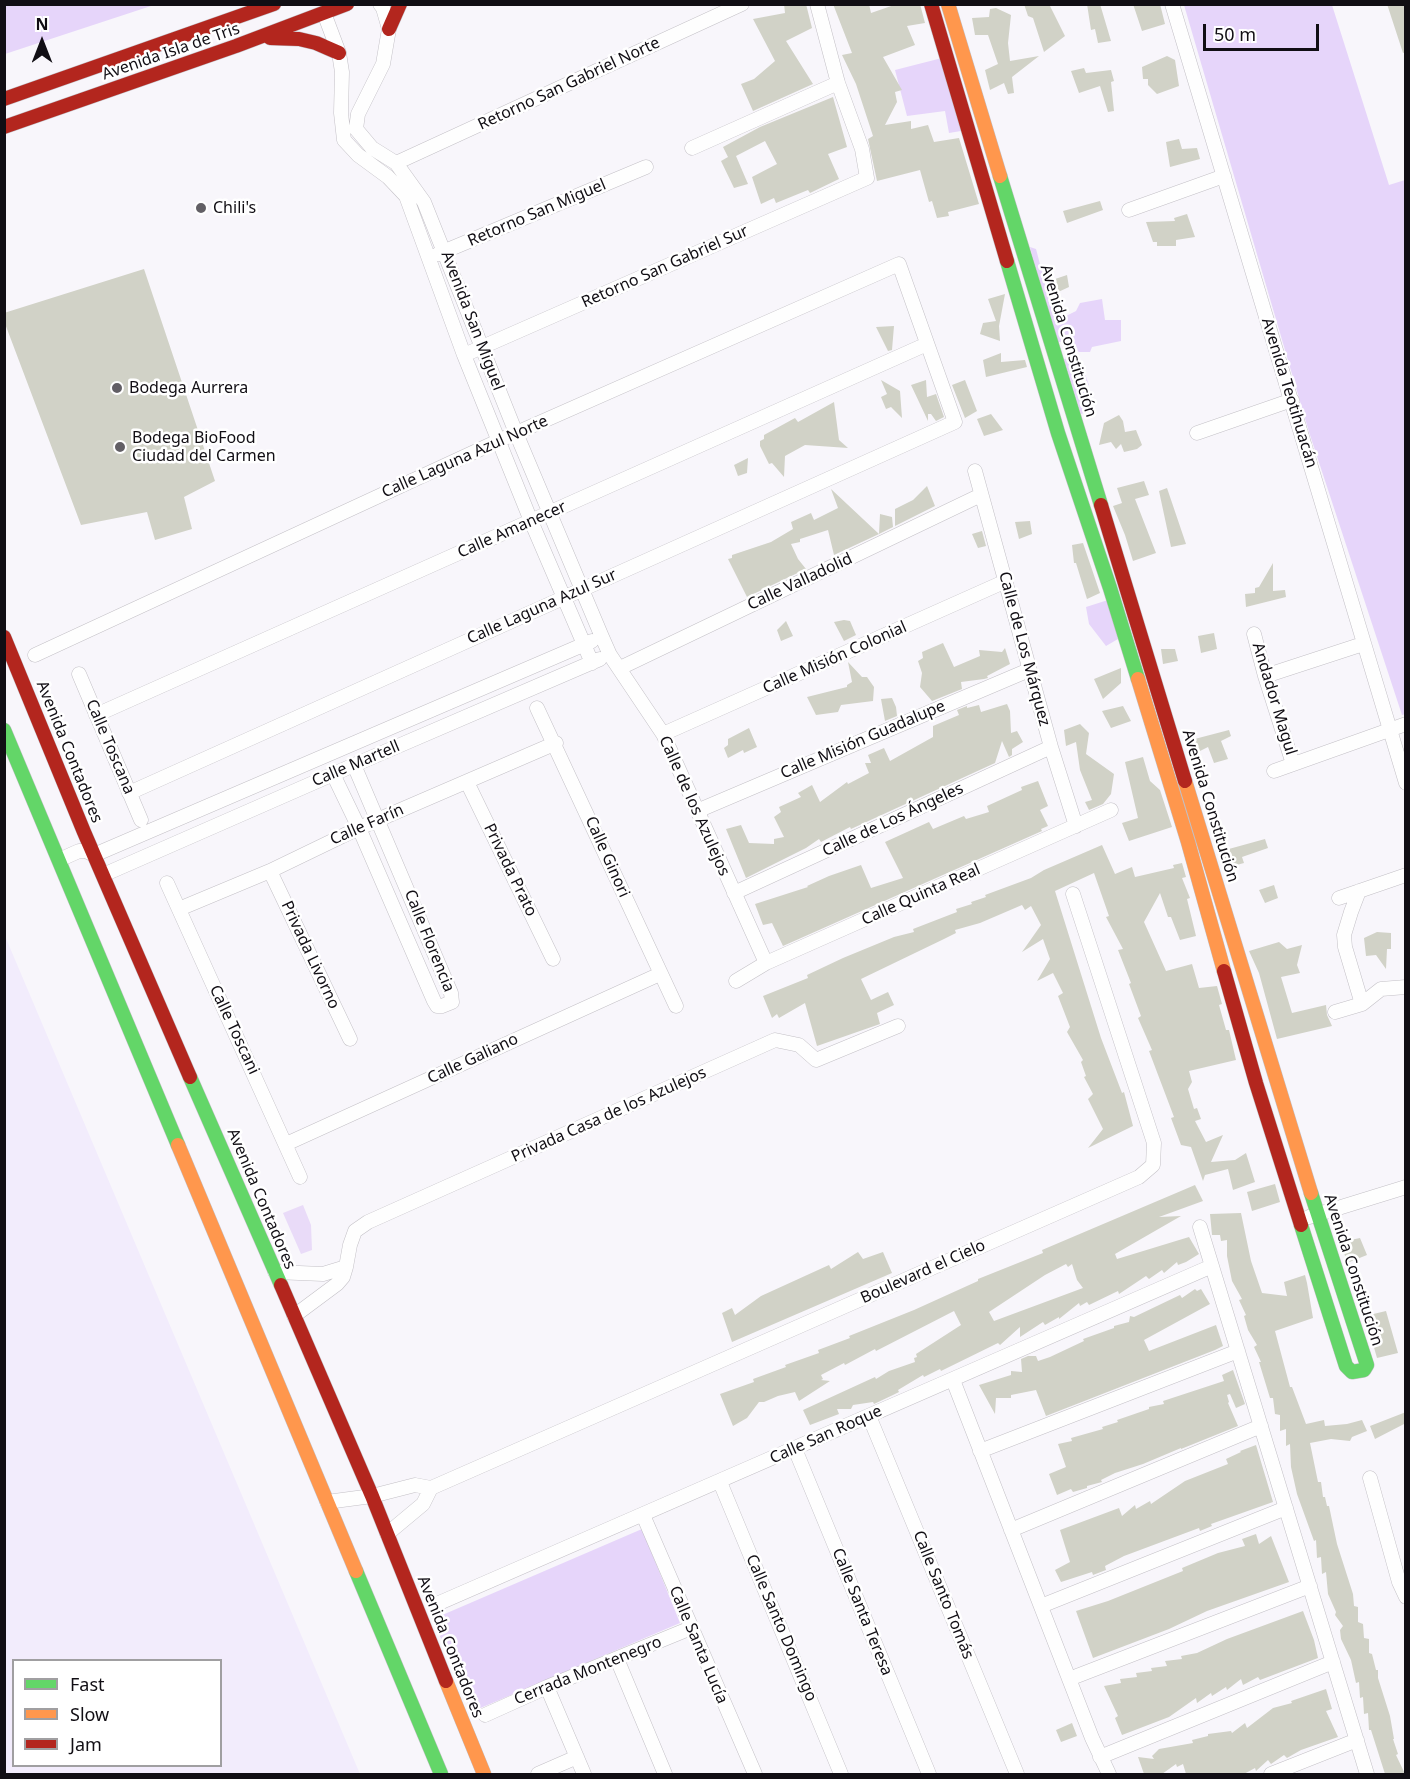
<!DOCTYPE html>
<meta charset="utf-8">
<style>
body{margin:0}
#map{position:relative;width:1410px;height:1779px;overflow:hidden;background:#f8f6fb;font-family:"Noto Sans",sans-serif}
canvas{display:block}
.frame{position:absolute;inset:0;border:6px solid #110e14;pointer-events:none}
.legend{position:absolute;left:12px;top:1659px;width:210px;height:108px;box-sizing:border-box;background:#fff;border:2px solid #a09fa1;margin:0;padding:8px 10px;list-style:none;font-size:18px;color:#110e14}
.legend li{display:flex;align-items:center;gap:12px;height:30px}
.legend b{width:30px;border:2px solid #a09fa1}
.north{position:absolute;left:12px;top:12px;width:60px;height:60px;-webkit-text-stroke:4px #fff;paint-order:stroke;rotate:0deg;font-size:16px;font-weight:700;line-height:24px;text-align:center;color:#110e14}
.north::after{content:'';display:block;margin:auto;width:21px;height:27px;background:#110e14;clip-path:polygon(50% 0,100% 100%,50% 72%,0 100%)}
.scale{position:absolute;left:1203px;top:24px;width:116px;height:27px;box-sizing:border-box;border:3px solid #110e14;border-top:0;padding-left:8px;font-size:18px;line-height:21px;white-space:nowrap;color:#110e14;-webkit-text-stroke:4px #fff;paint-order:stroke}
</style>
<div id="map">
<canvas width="1410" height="1779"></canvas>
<div class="frame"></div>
<ul class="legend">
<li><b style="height:8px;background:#63d668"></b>Fast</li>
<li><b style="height:8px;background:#ff974d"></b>Slow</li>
<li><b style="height:8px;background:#b3261e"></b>Jam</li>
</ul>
<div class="north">N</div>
<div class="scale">50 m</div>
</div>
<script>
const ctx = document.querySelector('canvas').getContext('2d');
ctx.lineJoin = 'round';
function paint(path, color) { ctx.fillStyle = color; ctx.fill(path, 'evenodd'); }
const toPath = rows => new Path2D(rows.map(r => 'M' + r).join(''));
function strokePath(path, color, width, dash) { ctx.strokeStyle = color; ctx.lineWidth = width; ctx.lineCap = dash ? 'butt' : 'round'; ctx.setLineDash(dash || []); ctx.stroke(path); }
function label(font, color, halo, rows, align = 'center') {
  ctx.font = font + ' "Noto Sans",sans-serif'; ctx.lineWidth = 5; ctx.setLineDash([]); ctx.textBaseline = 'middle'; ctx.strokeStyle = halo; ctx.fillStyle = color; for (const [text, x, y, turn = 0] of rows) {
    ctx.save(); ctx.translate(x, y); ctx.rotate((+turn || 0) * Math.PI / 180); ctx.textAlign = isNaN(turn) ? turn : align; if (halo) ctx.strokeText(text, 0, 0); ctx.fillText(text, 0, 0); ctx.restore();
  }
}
paint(toPath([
 [5,936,360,1774,5,1774],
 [14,1660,220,1660,220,1766,14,1766]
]), '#f2ecfc');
paint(toPath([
 [5,4,154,4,154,5,5,54],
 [1184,5,1332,5,1389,185,1405,180,1406,714,1402,715,1309,432],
 [942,58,967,130,949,133,945,111,907,116,895,70],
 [1030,247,1036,249,1051,306,1056,317,1064,317,1076,311,1080,303,1102,299,1105,320,1121,320,1121,341,1092,347,1090,352,1079,352,1066,342,1057,342],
 [1079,357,1089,385,1083,387,1089,411,1081,414,1064,359],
 [1108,600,1118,639,1106,646,1089,624,1086,607],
 [642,1529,680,1623,471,1712,433,1619]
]), '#e6d5fa');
paint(toPath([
 [303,1205,311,1225,312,1250,301,1254,283,1213]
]), '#e9dbf8');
paint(toPath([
 [784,4,806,4,812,28,786,41,813,84,753,111,741,84,754,79,775,61,753,19,785,13],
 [833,4,869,4,871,13,897,4,920,4,925,23,907,26,915,45,883,57,902,90,895,92,897,102,885,125,911,121,911,129,928,125,934,142,959,138,979,204,948,212,949,216,937,218,932,201,929,202,920,170,877,181,868,139,873,136,856,84,842,55,852,53],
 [1024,4,1049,4,1065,36,1044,52,1033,18,1028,16],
 [1087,4,1100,4,1111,41,1098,43,1095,29,1091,30],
 [1133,4,1160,4,1165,24,1142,31],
 [1387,4,1406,4,1406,52,1403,53],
 [996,8,1011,15,1008,43,1010,61,1039,56,1012,77,1014,93,1008,94,1004,83,990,90,985,70,998,64,988,35,975,35,972,18,989,17,990,9],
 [1167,56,1175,60,1179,86,1157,94,1148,85,1148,79,1143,79,1142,67],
 [1084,68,1086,73,1111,70,1114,81,1111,82,1114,111,1108,112,1100,86,1079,93,1071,71],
 [833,97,847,147,828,154,839,179,810,193,808,190,776,203,774,198,761,204,752,177,777,164,765,141,736,156,748,184,734,188,721,161,728,157,723,147,760,127],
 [1179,139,1182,149,1197,148,1200,159,1170,167,1166,142],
 [1100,201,1103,210,1067,223,1063,211],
 [1187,214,1195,237,1176,240,1176,246,1157,246,1157,242,1153,242,1146,222,1175,221,1174,218],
 [144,269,215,481,184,497,192,529,155,540,147,512,81,525,4,321,4,313],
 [1067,275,1069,287,1056,293,1052,280],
 [1005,294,999,326,1000,341,980,334,983,323,996,321,988,299],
 [894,326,892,350,888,351,876,327],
 [1001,353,1001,362,1025,360,1027,367,986,377,983,360],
 [881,380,900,391,902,418,891,407,886,409,881,397,887,394],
 [926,380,927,397,936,394,944,417,936,421,931,414,928,414,928,421,911,385],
 [965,380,977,411,965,418,952,385],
 [834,402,839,440,848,448,805,445,785,456,784,477,772,463,769,464,760,446,760,441,764,439,764,435,795,418,798,422],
 [991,414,1003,430,984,436,977,419],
 [1119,415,1123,421,1125,432,1136,430,1142,445,1137,449,1124,452,1121,444,1116,449,1111,442,1099,445,1104,423],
 [748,458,747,473,738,476,734,465],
 [1144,481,1149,495,1135,499,1156,553,1133,561,1125,535,1113,506,1122,503,1117,488],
 [927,486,935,506,895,526,895,509,913,500],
 [1167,488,1186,544,1171,547,1159,491],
 [831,489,879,534,834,555,828,530,800,539,800,542,791,544,798,559,806,569,747,597,728,559,732,558,732,555,771,542,793,529,791,522,811,513,814,520,838,508],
 [880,514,892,517,893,527,879,534],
 [1030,521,1032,534,1019,539,1015,522],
 [982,531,986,546,978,548,972,534],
 [1083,543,1100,593,1087,599,1076,563,1074,563,1072,545],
 [1273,563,1273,591,1285,590,1286,597,1246,607,1245,594,1255,593,1255,588,1259,587],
 [844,620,850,621,856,635,844,641,834,622],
 [786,621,793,636,781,641,777,630],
 [1214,633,1217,649,1201,653,1198,636],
 [943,643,954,667,980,656,979,650,1002,652,1005,648,1010,664,987,676,988,678,984,679,961,682,962,689,932,701,920,687,922,673,918,661,923,658,922,652],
 [1161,649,1175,649,1178,661,1163,664],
 [848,662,862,677,867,677,874,687,873,701,841,705,838,712,816,715,807,697,847,687,847,685,852,682],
 [1121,668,1121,683,1103,699,1094,679],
 [892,698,896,707,897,716,885,721,881,699],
 [1007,704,1010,711,1011,733,1017,731,1023,742,1012,749,1012,755,1009,757,1002,741,995,763,851,829,850,827,821,842,819,839,806,848,746,878,726,829,741,825,749,843,774,844,774,839,784,837,774,817,781,812,779,807,801,797,798,793,812,785,820,802,847,782,848,784,869,773,865,763,871,763,868,755,884,748,890,761,933,737,933,726,959,715,957,710,967,706,967,708,979,705,981,712],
 [1123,706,1131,721,1111,728,1102,711],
 [1080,724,1089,733,1086,754,1114,774,1111,794,1103,804,1089,810,1085,802,1092,800,1080,770,1076,742,1066,746,1064,730],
 [749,728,757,747,744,753,743,750,728,758,724,748,728,745,728,739],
 [1229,730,1231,736,1221,741,1228,759,1214,763,1208,747,1192,755,1187,741],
 [1143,757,1150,781,1160,790,1172,827,1129,841,1122,823,1138,818,1125,762],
 [1038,781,1048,806,1040,810,1048,826,1041,829,1042,831,783,946,772,923,763,925,755,904,808,887,807,886,829,876,861,865,871,888,903,878,885,842,929,822,933,829,964,816,966,819,989,812,987,806,1022,790,1021,787],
 [1265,839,1268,848,1242,857,1244,863,1225,868,1218,852],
 [1102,845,1115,874,1132,867,1135,877,1174,868,1173,865,1182,863,1186,877,1182,878,1190,898,1187,899,1196,936,1180,940,1171,917,1168,917,1160,893,1144,922,1166,971,1192,964,1199,988,1217,986,1222,1004,1219,1005,1226,1030,1229,1030,1236,1060,1189,1071,1192,1082,1188,1089,1194,1109,1197,1108,1201,1119,1195,1121,1206,1142,1223,1135,1211,1162,1235,1160,1246,1153,1255,1182,1233,1190,1228,1169,1205,1175,1203,1181,1191,1147,1181,1145,1171,1118,1174,1117,1149,1051,1152,1050,1138,1018,1141,1016,1129,984,1131,983,1118,950,1123,949,1106,917,1109,916,1094,873,1055,891,1101,1038,1122,1093,1124,1092,1133,1126,1088,1148,1103,1129,1088,1099,1093,1094,1084,1077,1086,1076,1081,1062,1083,1060,1067,1032,1070,1027,1058,996,1063,993,1053,973,1037,981,1050,959,1043,939,1022,952,1041,925,1031,906,1025,910,1022,905,980,923,955,930,956,933,944,939,861,979,871,1000,888,992,894,1005,877,1013,880,1024,817,1046,805,1003,779,1018,777,1014,772,1018,763,996,808,978,807,975,843,958,894,937,914,932,913,929,957,912,956,909,972,904,971,902,986,897,985,895,1031,878,1044,870],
 [1274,885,1278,898,1265,903,1259,890],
 [1377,932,1391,933,1391,949,1387,949,1386,969,1376,955,1366,956,1364,938],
 [1279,942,1287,949,1302,945,1297,965,1300,973,1281,977,1292,1013,1326,1005,1327,1015,1332,1026,1277,1039,1259,973,1249,951],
 [1275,1184,1280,1202,1252,1211,1247,1192],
 [1195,1185,1203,1201,1159,1217,1181,1216,1115,1254,1117,1259,1189,1237,1199,1254,1186,1262,1178,1265,1177,1262,1164,1273,1162,1270,1149,1279,1146,1276,1119,1294,1118,1291,1089,1305,1087,1302,1080,1306,1079,1303,1059,1319,1059,1317,1045,1325,1043,1322,1020,1337,1020,1327,1000,1345,998,1343,941,1371,940,1369,924,1377,923,1375,898,1390,899,1392,893,1395,874,1404,873,1402,853,1405,851,1409,837,1409,839,1414,810,1425,803,1410,875,1377,876,1379,889,1371,915,1362,914,1358,917,1357,916,1354,961,1325,954,1311,876,1351,875,1349,845,1365,844,1363,821,1375,823,1379,821,1380,830,1381,799,1401,795,1392,778,1396,764,1402,759,1402,747,1418,733,1426,720,1394,754,1382,753,1379,786,1367,785,1365,819,1353,818,1350,850,1338,849,1336,914,1310,978,1281,978,1279,1043,1253,1042,1250],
 [1066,1264,1068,1267,1072,1264,1077,1280,1083,1288,994,1321,989,1312,1045,1275],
 [1241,1213,1251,1261,1262,1293,1287,1296,1284,1282,1305,1275,1307,1283,1313,1318,1275,1331,1290,1387,1292,1387,1306,1424,1324,1420,1325,1426,1347,1424,1362,1420,1367,1431,1352,1437,1350,1441,1331,1439,1310,1443,1318,1482,1321,1482,1323,1497,1325,1497,1327,1506,1329,1506,1337,1544,1353,1594,1354,1606,1358,1607,1358,1622,1363,1624,1364,1638,1369,1639,1369,1653,1372,1654,1376,1670,1378,1670,1378,1678,1390,1716,1394,1739,1393,1739,1398,1754,1396,1755,1405,1774,1385,1774,1371,1730,1369,1730,1368,1713,1364,1714,1363,1697,1360,1698,1359,1682,1356,1683,1351,1660,1341,1639,1340,1630,1343,1626,1335,1615,1336,1612,1328,1594,1326,1572,1322,1574,1321,1557,1317,1558,1316,1540,1314,1541,1297,1494,1291,1467,1290,1444,1286,1446,1286,1429,1280,1431,1280,1415,1275,1414,1273,1398,1270,1398,1259,1362,1261,1362,1254,1347,1257,1345,1248,1330,1244,1316,1246,1315,1239,1300,1242,1299,1232,1281,1227,1256,1227,1240,1221,1241,1220,1235,1212,1235,1210,1214],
 [1360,1238,1367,1255,1347,1263,1341,1242],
 [858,1252,863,1259,883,1252,892,1273,732,1342,722,1313,732,1308,735,1315,761,1296,829,1265,831,1269],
 [1195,1289,1197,1291,1201,1289,1210,1304,1144,1340,1149,1351,1216,1325,1223,1346,1215,1350,1046,1416,1036,1390,1011,1395,1011,1398,996,1398,995,1414,979,1385,1011,1375,1011,1371,1022,1372,1021,1359,1028,1356,1036,1356,1038,1361,1050,1357,1084,1341,1083,1339,1114,1328,1114,1326,1129,1322,1130,1316,1134,1317,1180,1295,1182,1298],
 [1386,1311,1398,1353,1377,1358,1365,1316],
 [1233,1370,1245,1404,1236,1408,1230,1394,1227,1395,1229,1402,1228,1403,1238,1426,1181,1449,1181,1448,1143,1464,1115,1473,1101,1480,1102,1482,1087,1486,1087,1488,1073,1492,1071,1489,1057,1495,1049,1474,1066,1467,1058,1444,1072,1441,1071,1438,1103,1429,1102,1427,1118,1422,1117,1420,1149,1409,1149,1407,1164,1404,1163,1401,1224,1381,1222,1375],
 [1406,1412,1406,1423,1375,1439,1370,1426],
 [1256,1445,1273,1502,1211,1524,1212,1526,1200,1531,1199,1528,1124,1556,1105,1566,1106,1570,1093,1575,1092,1572,1061,1582,1055,1570,1070,1562,1060,1530,1119,1508,1122,1516,1135,1505,1136,1509,1150,1501,1151,1504,1185,1481,1228,1464,1226,1459,1241,1452,1240,1451],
 [1256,1534,1259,1544,1271,1536,1289,1582,1207,1611,1169,1629,1093,1658,1076,1611,1108,1601,1183,1571,1182,1568,1218,1553,1245,1546,1242,1539],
 [1303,1611,1314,1640,1318,1658,1260,1680,1258,1677,1243,1685,1241,1679,1227,1690,1226,1687,1212,1696,1211,1693,1197,1703,1196,1698,1169,1717,1122,1735,1115,1718,1118,1716,1104,1686,1121,1683,1120,1679,1137,1677,1136,1673,1152,1671,1151,1668,1167,1666,1165,1661,1182,1659,1181,1656,1197,1653,1227,1639],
 [1326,1689,1332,1709,1326,1711,1338,1737,1301,1750,1287,1758,1284,1755,1271,1764,1268,1760,1256,1771,1255,1768,1244,1774,1186,1774,1183,1764,1177,1767,1176,1764,1162,1774,1144,1774,1138,1757,1154,1759,1152,1756,1159,1749,1193,1743,1192,1740,1208,1736,1208,1734,1231,1731,1232,1733,1245,1723,1247,1728,1273,1708,1292,1703,1291,1701],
 [1072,1723,1077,1736,1061,1742,1056,1730]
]), '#d1d2c7');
const street = toPath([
 [380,4,383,8,389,29,383,64,358,114,356,129,372,148,396,163,424,202,516,433,602,637,610,655,663,734,766,963],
 [1172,4,1406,783],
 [324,13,339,53,342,72,341,113,344,140,358,155,388,177,406,196,464,355,531,521,592,663],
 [692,148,838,83],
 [396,163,742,4],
 [1129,210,1224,176],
 [438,254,646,167],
 [464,355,867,178,862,149,838,83,817,4],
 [1197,433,1292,400],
 [975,471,1051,747,1076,826],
 [1254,634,1265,676,1293,764],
 [35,655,498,441,899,264,955,422,129,793],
 [620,668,981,495],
 [79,674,141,820],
 [1265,676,1363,644],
 [537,708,676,1006],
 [96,715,927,344],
 [663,734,1006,581],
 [1274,771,1406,724],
 [333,774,359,828,434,1001,437,1006,442,1006,452,1002,451,993,354,765],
 [467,782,553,959],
 [697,811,1029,670],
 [59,860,79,851,86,851,94,855,592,641],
 [270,871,350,1039],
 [103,875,354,765,600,659],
 [167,883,300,1177],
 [1359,891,1351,912,1344,935,1345,947,1362,1004],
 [734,893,1051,747],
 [1339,898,1406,875],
 [179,909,270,871,359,828,556,743],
 [736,981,766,963,1111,810],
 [1335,1012,1362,1004,1381,989,1406,987],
 [286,1144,660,974],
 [1309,1217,1406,1187],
 [1200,1227,1367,1774],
 [275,1272,323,1274,346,1267],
 [294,1316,337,1284,343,1277,346,1267,350,1245,355,1231,368,1222,775,1040,799,1045,816,1060,898,1026],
 [953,1380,1092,1738,1109,1774],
 [869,1416,1017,1774],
 [795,1449,929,1774],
 [980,1451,1238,1351],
 [1370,1478,1399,1582,1406,1597],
 [720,1482,841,1774],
 [327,1502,372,1496,415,1485,431,1488,1139,1177,1153,1165,1154,1143,1073,894],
 [643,1515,755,1774],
 [1011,1530,1261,1426],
 [387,1534,423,1504,431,1488],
 [439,1603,1212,1266],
 [1041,1606,1286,1508],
 [617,1659,665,1774],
 [1069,1679,1310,1586],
 [547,1687,584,1774],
 [485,1715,547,1687,691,1628],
 [1100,1757,1333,1662],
 [538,1774,577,1757],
 [1271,1774,1357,1740]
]);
const fast = toPath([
 [1000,176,1101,505],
 [1007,261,1058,433,1110,588,1138,679],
 [4,730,178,1145],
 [190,1077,281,1285],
 [1301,1225,1346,1366,1352,1372,1364,1370,1367,1365,1311,1193],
 [356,1571,441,1774]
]);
const slow = toPath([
 [948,4,1000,176],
 [1138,679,1188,842,1224,971],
 [1185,781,1311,1193],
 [178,1145,356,1571],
 [446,1681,484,1774]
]);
const jam = toPath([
 [931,4,1007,261],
 [389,29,400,4],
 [270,38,299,39,316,43,339,53],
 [4,99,274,4],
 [4,127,236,46,347,4],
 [1101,505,1185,781],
 [4,637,84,832,190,1077],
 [1224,971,1256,1083,1301,1225],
 [281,1285,372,1496,446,1681]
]);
strokePath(street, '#c3c0c6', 15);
strokePath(fast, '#c3c0c6', 15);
strokePath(slow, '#c3c0c6', 15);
strokePath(jam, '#c3c0c6', 15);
strokePath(street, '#fefefe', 14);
strokePath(fast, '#63d668', 14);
strokePath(slow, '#ff974d', 14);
strokePath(jam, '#b3261e', 14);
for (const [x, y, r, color] of [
 [201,208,6,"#625f65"],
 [117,388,6,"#625f65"],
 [120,447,6,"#625f65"]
]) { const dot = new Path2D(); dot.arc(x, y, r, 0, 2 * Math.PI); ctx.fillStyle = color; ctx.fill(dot); strokePath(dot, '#fff', 2); }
label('16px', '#110e14', '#fff', [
 ["Avenida Isla de Tris",171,52,-19],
 ["Retorno San Gabriel Norte",569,84,-25],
 ["Retorno San Miguel",537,213,-23],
 ["Retorno San Gabriel Sur",665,267,-24],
 ["Avenida San Miguel",472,321,69],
 ["Avenida Constitución",1068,341,73],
 ["Avenida Teotihuacán",1289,393,73],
 ["Calle Laguna Azul Norte",465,457,-24],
 ["Calle Amanecer",512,530,-24],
 ["Calle Valladolid",800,582,-25],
 ["Calle Laguna Azul Sur",542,607,-24],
 ["Calle de Los Márquez",1024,649,75],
 ["Calle Misión Colonial",835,658,-24],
 ["Andador Magul",1274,699,73],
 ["Calle Misión Guadalupe",863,740,-23],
 ["Calle Toscana",110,747,67],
 ["Avenida Contadores",69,752,68],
 ["Calle Martell",356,764,-23],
 ["Calle de los Azulejos",694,806,66],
 ["Avenida Constitución",1210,806,73],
 ["Calle de Los Ángeles",893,820,-25],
 ["Calle Farín",367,825,-24],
 ["Calle Ginori",607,857,66],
 ["Privada Prato",510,870,64],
 ["Calle Quinta Real",921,895,-24],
 ["Calle Florencia",429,941,68],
 ["Privada Livorno",310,955,65],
 ["Calle Toscani",234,1030,65],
 ["Calle Galiano",473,1059,-25],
 ["Privada Casa de los Azulejos",609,1115,-24],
 ["Avenida Contadores",261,1199,67],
 ["Avenida Constitución",1353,1270,72],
 ["Boulevard el Cielo",923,1272,-24],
 ["Calle San Roque",826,1435,-24],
 ["Calle Santo Tomás",943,1595,68],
 ["Calle Santa Teresa",862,1612,68],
 ["Calle Santo Domingo",781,1628,67],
 ["Calle Santa Lucía",698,1645,67],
 ["Avenida Contadores",450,1647,68],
 ["Cerrada Montenegro",588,1671,-22]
]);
label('16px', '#110e14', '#fff', [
 ["Chili's",213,208],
 ["Bodega Aurrera",129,388],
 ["Bodega BioFood",132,438],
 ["Ciudad del Carmen",132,456]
], 'left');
</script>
